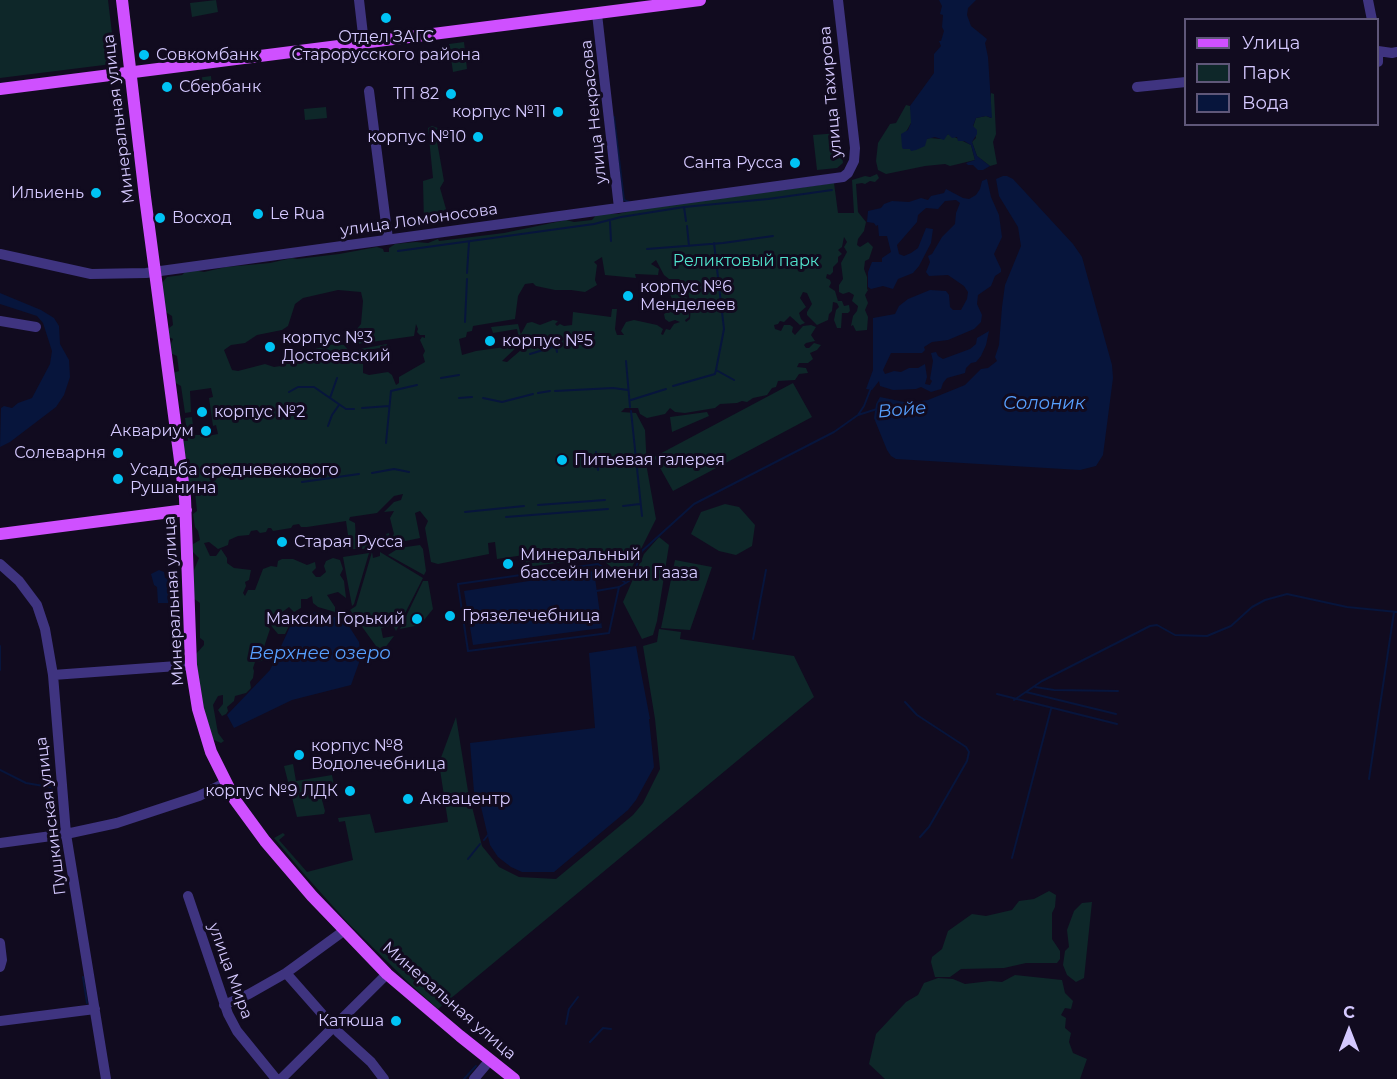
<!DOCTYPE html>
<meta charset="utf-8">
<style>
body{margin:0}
#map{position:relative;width:1397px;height:1079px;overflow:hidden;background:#110b1f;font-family:Montserrat,sans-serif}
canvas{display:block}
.legend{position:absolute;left:1184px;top:18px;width:195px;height:108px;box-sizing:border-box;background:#110b1f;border:2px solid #5f5779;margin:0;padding:8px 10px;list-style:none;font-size:18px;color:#d5c9ff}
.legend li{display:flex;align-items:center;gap:12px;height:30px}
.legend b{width:30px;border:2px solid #5f5779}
.north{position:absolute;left:1319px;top:1001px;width:60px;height:60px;-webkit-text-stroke:4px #110b1f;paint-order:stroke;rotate:0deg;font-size:16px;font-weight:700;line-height:24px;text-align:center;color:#d5c9ff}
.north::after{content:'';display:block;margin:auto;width:21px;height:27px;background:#d5c9ff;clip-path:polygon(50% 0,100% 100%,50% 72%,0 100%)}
</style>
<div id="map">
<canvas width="1397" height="1079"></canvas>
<ul class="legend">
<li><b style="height:8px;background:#cf50ff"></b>Улица</li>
<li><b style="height:16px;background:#0e2729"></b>Парк</li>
<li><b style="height:16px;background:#07153c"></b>Вода</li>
</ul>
<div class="north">С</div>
</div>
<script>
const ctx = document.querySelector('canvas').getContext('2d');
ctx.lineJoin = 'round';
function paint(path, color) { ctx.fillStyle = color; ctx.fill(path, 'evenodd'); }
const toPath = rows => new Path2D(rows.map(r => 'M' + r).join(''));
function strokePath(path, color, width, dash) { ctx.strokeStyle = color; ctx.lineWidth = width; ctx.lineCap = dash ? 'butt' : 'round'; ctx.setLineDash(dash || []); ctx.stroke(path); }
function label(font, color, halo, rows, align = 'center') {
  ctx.font = font + ' Montserrat,sans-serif'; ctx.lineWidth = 6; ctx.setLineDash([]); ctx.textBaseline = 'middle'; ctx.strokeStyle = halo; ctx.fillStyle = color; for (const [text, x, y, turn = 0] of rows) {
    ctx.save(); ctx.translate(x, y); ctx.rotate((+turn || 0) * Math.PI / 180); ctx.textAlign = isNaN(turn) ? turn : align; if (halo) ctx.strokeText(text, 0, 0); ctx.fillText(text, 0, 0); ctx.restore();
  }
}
paint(toPath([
 [0,0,108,0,115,58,112,64,0,78],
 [216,0,218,12,192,17,190,3],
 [464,42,467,69,453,72,449,44],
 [211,76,212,87,191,89,190,79],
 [991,93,994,94,996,134,993,142,997,164,990,166,977,156,972,142,976,138,973,127,976,118,986,116,991,118,990,103],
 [906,105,910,106,912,115,911,123,903,137,902,145,930,138,940,139,948,134,971,145,975,160,950,166,945,164,925,166,886,174,878,170,876,161,878,143,890,124,896,123],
 [326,107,327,118,305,120,304,109],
 [432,126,438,128,436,136,444,181,440,188,448,216,445,221,424,223,423,181,433,178,428,128],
 [839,133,843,163,837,168,817,170,813,135],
 [877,174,879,178,875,182,870,181,865,184,862,183,856,184,858,212,866,222,864,231,858,239,857,245,860,247,868,242,873,247,869,259,865,261,864,269,867,277,867,289,868,290,865,295,868,303,865,310,868,317,867,330,856,331,853,325,851,326,853,316,857,311,858,306,852,301,854,295,849,292,843,294,839,292,839,285,843,279,841,263,847,252,844,247,847,242,844,237,842,247,838,250,842,254,838,257,838,262,833,267,833,272,830,275,827,274,826,278,830,280,831,283,829,287,835,291,838,301,842,301,844,306,849,305,850,311,848,313,842,313,841,328,837,328,834,320,836,310,839,307,837,303,833,302,832,311,829,314,828,320,817,325,807,315,807,312,812,304,807,293,803,292,800,298,806,307,799,313,801,319,805,323,800,325,790,316,784,322,780,321,778,324,774,325,775,329,781,331,784,325,790,325,793,327,792,332,795,335,803,326,811,325,816,327,811,335,815,341,806,343,804,345,806,348,809,348,814,343,821,345,817,350,810,353,813,359,808,363,799,363,797,367,806,368,808,373,799,374,795,380,778,381,776,387,772,388,767,395,753,398,747,402,742,401,737,403,720,404,715,408,685,413,675,412,670,408,665,414,647,418,640,414,638,408,625,408,621,412,636,413,645,430,647,469,656,519,626,579,599,557,527,567,524,555,497,559,495,542,488,543,489,554,438,564,431,562,425,528,428,521,420,511,415,513,420,538,381,546,387,537,386,534,389,533,390,539,394,534,390,518,394,511,384,512,394,502,401,500,403,494,394,496,377,513,350,517,349,520,355,523,356,540,360,543,360,537,363,537,363,540,370,546,366,549,350,549,346,521,307,527,301,527,299,524,293,525,291,528,273,531,271,528,268,528,266,532,260,533,257,530,251,531,249,535,238,536,229,540,228,545,218,549,209,542,204,543,210,556,216,556,221,549,227,558,227,563,234,568,251,570,249,580,245,582,246,586,243,593,245,596,248,590,255,590,263,569,271,566,277,567,278,561,282,559,293,559,307,565,315,562,316,568,312,572,316,577,320,577,326,572,324,566,326,561,333,558,340,560,343,569,340,575,344,581,346,598,338,592,327,595,335,607,335,612,318,607,313,603,312,596,307,599,301,599,301,608,294,612,289,607,281,613,289,615,291,622,285,634,278,634,268,622,266,625,270,629,264,647,266,650,265,656,262,661,255,662,253,668,254,671,253,678,250,682,251,688,246,693,235,696,234,701,227,707,228,711,226,714,222,716,218,710,223,704,223,695,218,696,213,705,218,733,224,741,221,743,212,739,203,709,195,655,204,645,204,641,200,638,200,603,193,598,194,570,199,558,193,552,193,544,200,540,198,531,195,527,193,514,197,511,195,492,187,480,186,456,181,451,181,441,188,441,185,418,192,417,194,435,200,435,201,437,218,434,216,425,213,426,209,398,213,397,211,388,190,391,191,412,185,413,181,386,174,382,173,373,179,371,177,356,170,353,169,348,173,339,169,337,168,333,169,328,173,325,172,316,164,311,161,284,167,277,182,275,185,272,193,270,204,272,226,267,270,263,292,258,297,259,339,254,377,247,383,249,384,252,389,252,389,248,395,244,416,242,428,243,438,239,439,241,504,233,566,220,574,222,592,220,597,214,618,214,634,210,834,183,838,213,854,213,852,180,865,176,870,177],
 [602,257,605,275,636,278,635,274,658,275,659,269,651,264,656,260,664,275,669,279,679,279,687,288,691,305,690,319,686,322,685,320,689,317,687,299,681,285,677,284,672,286,670,294,672,299,677,303,673,311,669,311,664,314,665,319,669,322,675,320,680,322,674,324,670,330,666,329,663,335,661,334,663,329,657,325,634,320,626,322,621,331,624,335,617,335,615,329,617,309,612,309,611,317,573,312,572,325,564,326,560,324,557,326,555,324,558,321,553,320,540,325,532,322,527,323,521,334,522,339,518,324,491,327,493,333,517,329,520,343,522,341,523,346,521,350,507,362,502,361,519,345,476,351,462,355,459,339,466,337,467,332,472,331,473,326,515,319,518,296,525,284,533,283,536,286,555,290,571,290,585,292,597,285,595,280,597,265,594,262],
 [338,290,361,292,363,301,361,324,356,330,357,344,414,336,416,324,418,329,417,332,420,335,425,335,425,338,422,337,420,340,425,351,423,355,425,362,399,377,399,383,396,385,392,375,388,372,369,375,363,373,363,351,379,348,381,349,386,347,387,344,360,349,354,352,349,351,344,345,334,344,315,349,310,353,291,357,283,362,281,366,274,367,265,364,238,371,232,370,224,350,231,345,245,343,257,335,282,330,288,326,295,304,303,298],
 [793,383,812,417,673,491,654,457],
 [707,412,709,416,672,432,670,417],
 [725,504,739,507,755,525,752,546,736,555,719,551,691,534,701,512],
 [659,537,669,545,657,621,653,635,642,639,623,602,644,554],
 [420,545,423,549,426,571,424,575,388,555,399,548],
 [372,552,373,558,380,556,380,552,423,578,396,631,393,625,381,628,383,638,394,636,381,653,350,610,356,606],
 [369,553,354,604,352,606,343,557],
 [675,560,712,567,690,630,661,628],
 [423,581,428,581,433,609,420,625,400,629],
 [659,629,681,632,680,639,794,656,814,697,438,1009,409,983,348,923,304,874,274,838,283,833,285,835,279,840,307,872,353,860,345,821,339,822,338,818,370,814,375,833,448,822,439,763,456,717,468,791,482,846,499,867,519,877,556,879,633,815,643,803,660,769,655,719,643,646,657,642],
 [293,764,296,781,332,775,334,785,319,789,325,811,324,814,297,817,284,766],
 [1049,891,1056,895,1055,907,1052,913,1052,939,1060,951,1060,959,1057,963,1026,963,1004,968,961,969,950,977,935,977,931,962,932,957,942,949,948,931,972,914,986,916,1012,910,1019,901,1034,899],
 [1092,902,1084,978,1076,982,1067,975,1063,965,1065,951,1069,947,1067,930,1074,911,1082,903],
 [1015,975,1062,980,1065,993,1073,1001,1071,1009,1065,1008,1061,1015,1066,1018,1065,1028,1071,1033,1069,1042,1073,1053,1087,1059,1080,1079,885,1079,869,1064,876,1034,906,1002,918,995,924,983,938,978,953,979,965,984,990,981,1002,982]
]), '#0e2729');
paint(toPath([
 [939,0,976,0,968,8,967,15,971,26,987,39,985,43,988,57,992,118,986,116,976,118,973,126,977,130,977,134,972,142,977,156,990,166,983,170,978,170,973,165,968,165,966,163,975,160,971,145,964,141,958,141,957,137,952,138,948,134,944,140,935,137,927,139,925,146,916,150,911,151,910,149,903,149,902,147,901,134,908,130,911,123,910,106,934,73,934,54,941,46,939,41,941,41,944,31,942,27,943,15,940,14,942,6],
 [1003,176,1007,176,1013,179,1073,244,1082,257,1112,365,1113,378,1103,455,1096,466,1080,470,896,459,891,456,887,450,874,418,876,404,880,397,909,403,928,400,965,385,981,369,988,368,997,361,995,357,999,345,1002,307,1005,285,1021,246,1018,227,999,196,996,179],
 [987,179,991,197,999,215,1002,237,994,254,1001,269,1001,272,995,276,991,286,978,295,977,304,982,315,981,322,974,329,948,340,932,342,924,347,925,350,922,353,891,353,883,370,885,374,894,371,901,372,909,368,918,368,925,364,927,377,925,384,930,385,932,381,930,379,933,361,931,353,936,352,938,356,943,359,970,349,976,344,977,338,989,331,986,345,981,356,976,362,971,363,966,368,965,373,947,378,943,383,941,389,931,392,921,387,916,389,893,390,880,386,879,381,872,390,866,389,873,370,873,318,895,314,899,306,908,299,930,290,946,291,949,295,950,307,953,310,961,310,967,299,968,292,964,286,948,275,929,276,926,272,930,262,928,256,932,254,942,237,955,224,956,213,960,203,956,200,945,201,938,209,926,208,918,215,917,222,897,245,899,254,904,256,911,253,918,248,926,228,933,229,931,243,919,266,913,273,898,279,893,289,883,286,871,289,868,287,868,272,872,262,882,262,882,258,891,252,887,236,879,236,878,225,876,226,874,223,867,222,868,211,881,208,884,204,892,201,909,202,921,198,928,200,931,196,944,193,946,189,963,198,969,199,976,195,980,189,982,181],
 [0,293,41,310,54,318,59,326,60,344,69,360,70,377,64,395,56,407,10,442,0,447,1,408,4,406,12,408,18,403,32,398,50,364,52,351,43,323,37,316,0,304],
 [159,570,164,572,165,578,171,579,168,603,158,603,157,587,154,585,151,574],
 [594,571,602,628,473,645,464,591],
 [317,612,345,620,359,642,361,657,351,685,292,700,234,728,227,715,270,670,295,616],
 [636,646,650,719,649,719,654,767,636,800,628,810,554,872,522,872,511,867,498,857,490,845,481,807,474,792,470,743,595,728,589,653]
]), '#07153c');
strokePath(toPath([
 [614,117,624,200,629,202],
 [684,207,686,221],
 [610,222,611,241],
 [687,226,689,246],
 [647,249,723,243,773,236],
 [398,251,594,224,621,217,684,207,768,199,832,190],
 [467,273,469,242],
 [465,322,467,279],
 [554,336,557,352],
 [530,354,556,346],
 [626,361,630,407],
 [716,370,734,380],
 [441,378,459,375],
 [673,386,715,374,716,370,724,329,714,243],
 [555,391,613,388,628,390],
 [289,392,298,387,314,387,346,409,354,409],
 [538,393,550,391],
 [330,398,337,378],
 [459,398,472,397],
 [483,398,502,402,533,394],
 [631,400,666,389],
 [362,408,389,406],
 [631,411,642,516],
 [858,415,864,406,871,388],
 [328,426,332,415,339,405],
 [386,443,391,391,417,385],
 [596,452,598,470],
 [372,473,394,469,409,472],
 [302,482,359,474],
 [538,505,605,500],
 [623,506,640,504],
 [465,512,524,506],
 [506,517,608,509],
 [619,587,609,633,468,651,458,584,598,564,626,583],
 [596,591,619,587,629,581,633,575,642,551,694,504,834,432,858,415,877,409],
 [753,639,766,570],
 [0,646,0,670],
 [1035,687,1054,690,1118,691],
 [1026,692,1116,714],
 [997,694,1117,724],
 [1014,700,1042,681,1150,626,1157,625,1175,635,1207,636,1231,626,1252,607,1265,600,1287,594,1347,607,1397,612],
 [905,702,917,715,966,747,969,752,967,761,929,827,920,837],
 [0,770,26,783,55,788],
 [1369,779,1394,612],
 [484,840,488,835],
 [1012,858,1051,709],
 [468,859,480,844],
 [83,977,87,1003],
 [566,1024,569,1009,578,997],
 [590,1042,603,1028,611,1029],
 [464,1079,476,1066]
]), '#07153c', 2);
strokePath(toPath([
 [359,0,364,43],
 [1368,0,1372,20],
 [597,14,619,208],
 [1378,62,1378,51,1392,53,1397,52],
 [1137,87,1186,82],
 [369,91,388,239],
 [0,254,91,274,146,273,843,177,848,173,854,161,855,148,838,0],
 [0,321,36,327],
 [0,564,19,581,37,605,45,629,53,675,66,834,106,1079],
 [53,675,191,665],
 [0,843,66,834,117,823,199,796,225,783],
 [188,896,228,1014,237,1031,276,1079],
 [0,943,2,960,0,967],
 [286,973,338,1032,371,1062,384,1079],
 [224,1005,249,994,286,973,345,930],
 [0,1021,95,1009],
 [281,1079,387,974],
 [474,1079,490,1060]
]), '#3f3480', 10);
strokePath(toPath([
 [122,0,145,197,185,498,191,665,198,709,211,752,235,800,265,841,312,896,387,974,460,1036,514,1079],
 [0,89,700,0],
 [0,534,186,510]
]), '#cf50ff', 12);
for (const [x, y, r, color] of [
 [386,18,6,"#00c3f4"],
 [144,55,6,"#00c3f4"],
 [167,87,6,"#00c3f4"],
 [451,94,6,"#00c3f4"],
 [558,112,6,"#00c3f4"],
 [478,137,6,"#00c3f4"],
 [795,163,6,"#00c3f4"],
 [96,193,6,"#00c3f4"],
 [258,214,6,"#00c3f4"],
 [160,218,6,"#00c3f4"],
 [628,296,6,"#00c3f4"],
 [490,341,6,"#00c3f4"],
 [270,347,6,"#00c3f4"],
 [202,412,6,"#00c3f4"],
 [206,431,6,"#00c3f4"],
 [118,453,6,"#00c3f4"],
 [562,460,6,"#00c3f4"],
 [118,479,6,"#00c3f4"],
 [282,542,6,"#00c3f4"],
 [508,564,6,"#00c3f4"],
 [450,616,6,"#00c3f4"],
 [417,619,6,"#00c3f4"],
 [299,755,6,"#00c3f4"],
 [350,791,6,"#00c3f4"],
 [408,799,6,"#00c3f4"],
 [396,1021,6,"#00c3f4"]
]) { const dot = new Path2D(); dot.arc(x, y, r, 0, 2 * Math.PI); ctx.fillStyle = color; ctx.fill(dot); strokePath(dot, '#110b1f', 2); }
label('16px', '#d5c9ff', '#110b1f', [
 ["Отдел ЗАГС",386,37,"center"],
 ["Старорусского района",386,55,"center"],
 ["Совкомбанк",156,55],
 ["Сбербанк",179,87],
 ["ТП 82",439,94,"right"],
 ["корпус №11",546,112,"right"],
 ["корпус №10",466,137,"right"],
 ["Санта Русса",783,163,"right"],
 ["Ильиень",84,193,"right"],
 ["Le Rua",270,214],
 ["Восход",172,218],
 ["корпус №6",640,287],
 ["Менделеев",640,305],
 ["корпус №3",282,338],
 ["Достоевский",282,356],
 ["корпус №5",502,341],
 ["корпус №2",214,412],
 ["Аквариум",194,431,"right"],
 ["Солеварня",106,453,"right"],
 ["Питьевая галерея",574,460],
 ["Усадьба средневекового",130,470],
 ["Рушанина",130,488],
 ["Старая Русса",294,542],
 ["Минеральный",520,555],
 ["бассейн имени Гааза",520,573],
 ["Грязелечебница",462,616],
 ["Максим Горький",405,619,"right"],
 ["корпус №8",311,746],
 ["Водолечебница",311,764],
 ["корпус №9 ЛДК",338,791,"right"],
 ["Аквацентр",420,799],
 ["Катюша",384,1021,"right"]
], 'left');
label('16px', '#d5c9ff', '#110b1f', [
 ["улица Тахирова",831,92,-95],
 ["улица Некрасова",594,112,-96],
 ["Минеральная улица",119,119,-97],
 ["улица Ломоносова",419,220,-8],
 ["Минеральная улица",174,601,-93],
 ["Пушкинская улица",51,816,-97],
 ["улица Мира",230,971,70],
 ["Минеральная улица",449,1001,41]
]);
label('16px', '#51e3cd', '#110b1f', [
 ["Реликтовый парк",746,261]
]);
label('italic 18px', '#57a0ff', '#110b1f', [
 ["Солоник",1044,404],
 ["Войе",902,410,-5],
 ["Верхнее озеро",320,654]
]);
</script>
